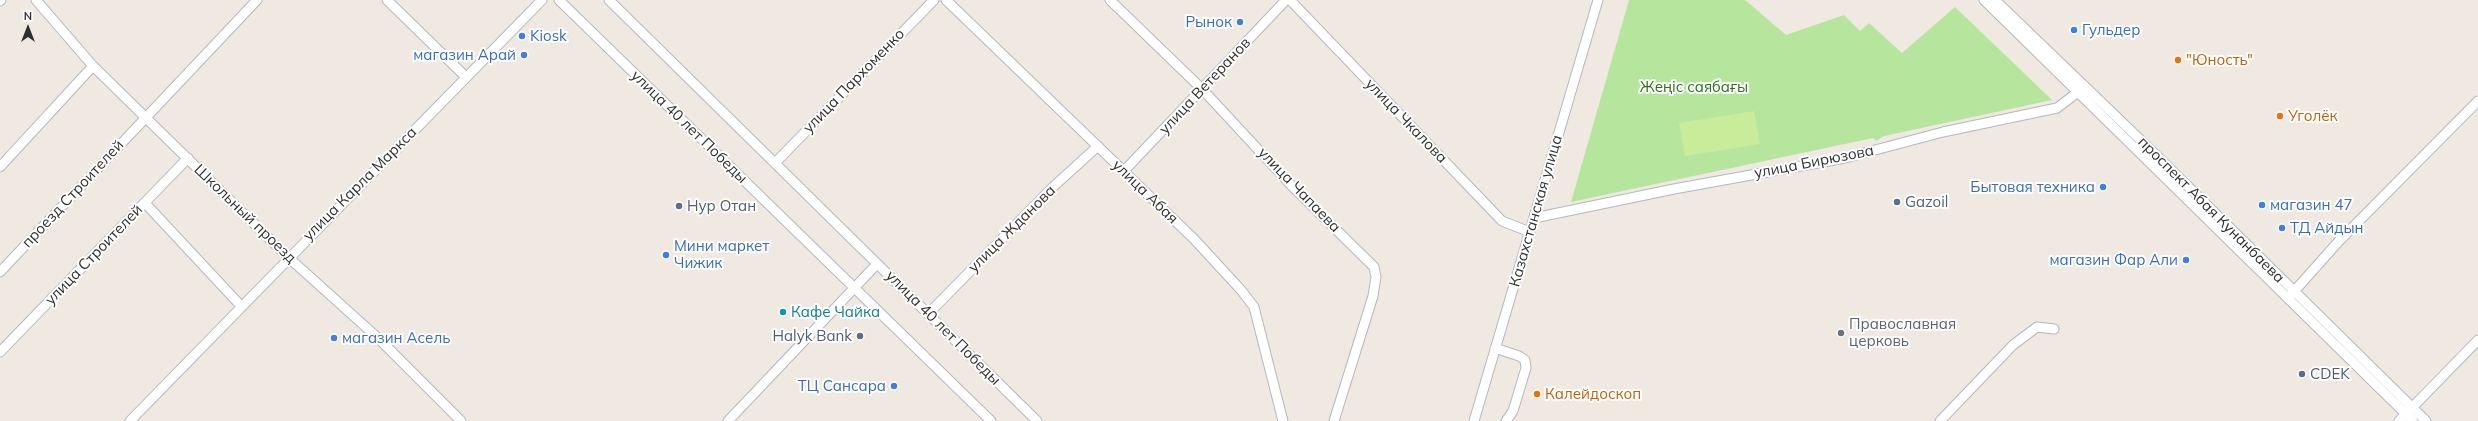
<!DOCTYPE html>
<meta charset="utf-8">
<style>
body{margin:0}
#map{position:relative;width:2478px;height:421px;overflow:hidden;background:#efe9e1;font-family:Mulish,sans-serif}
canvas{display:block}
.north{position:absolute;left:8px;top:8px;width:40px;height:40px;-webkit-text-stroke:3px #fff;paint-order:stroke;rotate:0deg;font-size:11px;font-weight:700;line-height:16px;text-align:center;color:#2e2e2e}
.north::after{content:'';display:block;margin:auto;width:14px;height:18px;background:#2e2e2e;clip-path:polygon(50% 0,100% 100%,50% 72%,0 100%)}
</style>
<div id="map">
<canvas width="2478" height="421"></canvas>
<div class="north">N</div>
</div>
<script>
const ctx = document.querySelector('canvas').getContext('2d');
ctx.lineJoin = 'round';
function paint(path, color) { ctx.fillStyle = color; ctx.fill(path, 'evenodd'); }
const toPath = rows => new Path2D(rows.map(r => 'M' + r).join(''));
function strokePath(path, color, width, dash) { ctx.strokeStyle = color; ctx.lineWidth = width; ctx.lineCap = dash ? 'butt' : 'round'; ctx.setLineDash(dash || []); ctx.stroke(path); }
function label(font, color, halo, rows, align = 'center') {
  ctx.font = font + ' Mulish,sans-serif'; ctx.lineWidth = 4; ctx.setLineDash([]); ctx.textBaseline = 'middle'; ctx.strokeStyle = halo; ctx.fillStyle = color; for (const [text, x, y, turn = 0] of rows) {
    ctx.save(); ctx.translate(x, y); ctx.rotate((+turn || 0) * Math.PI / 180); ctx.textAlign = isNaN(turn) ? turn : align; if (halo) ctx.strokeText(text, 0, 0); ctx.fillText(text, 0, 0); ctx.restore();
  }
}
paint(toPath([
 [1629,0,1745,0,1786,35,1844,15,1860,31,1869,23,1902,53,1955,7,2052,100,1884,136,1876,141,1873,138,1571,202]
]), '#b6e59e');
paint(toPath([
 [1754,111,1760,144,1685,156,1679,123]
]), '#c9ec9a');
const minor = toPath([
 [36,0,93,66,288,257,378,338,461,421],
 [387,0,466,77],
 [559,0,991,421],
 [609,0,1037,421],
 [946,0,1194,239,1241,290,1254,307,1283,421],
 [1110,0,1202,89,1291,185,1374,267,1376,277,1373,296,1334,421],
 [1290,0,1502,221,1530,232],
 [1984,0,2413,421],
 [1995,0,2152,151,2426,421],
 [0,1,1,0],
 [775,163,934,0],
 [0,167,93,66],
 [1124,171,1286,0],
 [145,203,241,306],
 [1534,218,1674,189,1845,158,1943,132,2057,108,2082,89],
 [0,272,257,0],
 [2290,296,2339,241,2478,101],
 [928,314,1053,187,1098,146],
 [1495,348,1519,356,1525,360,1526,368,1513,411,1506,421],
 [0,352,188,158],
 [130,421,542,0],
 [728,421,877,264],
 [1474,421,1598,0],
 [1940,421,2013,345,2037,327,2054,329],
 [2399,421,2478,340]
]);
strokePath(minor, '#b4b7c1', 11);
strokePath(minor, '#fff', 9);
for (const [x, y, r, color] of [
 [1240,22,4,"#3f7fe0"],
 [2074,30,4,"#3f7fe0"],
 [522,36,4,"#3f7fe0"],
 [524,55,4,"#3f7fe0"],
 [2178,60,4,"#e8710a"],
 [2280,116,4,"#e8710a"],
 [2103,187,4,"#3f7fe0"],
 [1897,202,4,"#5c6f8a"],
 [2262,205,4,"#3f7fe0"],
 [679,206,4,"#5c6f8a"],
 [2282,228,4,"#3f7fe0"],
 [666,255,4,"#3f7fe0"],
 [2186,260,4,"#3f7fe0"],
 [783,312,4,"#0f9aa8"],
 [1841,333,4,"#6b7280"],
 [860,336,4,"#5c6f8a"],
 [334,338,4,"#3f7fe0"],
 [2302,374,4,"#5c6f8a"],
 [894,386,4,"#3f7fe0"],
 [1537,394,4,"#e8710a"]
]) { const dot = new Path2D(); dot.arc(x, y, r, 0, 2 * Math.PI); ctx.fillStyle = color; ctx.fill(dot); strokePath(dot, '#fff', 1.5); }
label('15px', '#366cbe', '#fff', [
 ["Рынок",1232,22,"right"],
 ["Гульдер",2082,30],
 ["Kiosk",530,36],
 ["магазин Арай",516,55,"right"],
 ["Бытовая техника",2095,187,"right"],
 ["магазин 47",2270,205],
 ["ТД Айдын",2290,228],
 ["Мини маркет",674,246],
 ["Чижик",674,263],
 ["магазин Фар Али",2178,260,"right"],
 ["магазин Асель",342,338],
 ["ТЦ Сансара",886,386,"right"]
], 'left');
label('15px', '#c56008', '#fff', [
 ["\"Юность\"",2186,60],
 ["Уголёк",2288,116],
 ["Калейдоскоп",1545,394]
], 'left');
label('15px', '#2e2e2e', '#fff', [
 ["улица Пархоменко",854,81,-46],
 ["улица Ветеранов",1205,86,-47],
 ["улица Чкалова",1406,121,46],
 ["улица 40 лет Победы",689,127,44],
 ["улица Бирюзова",1814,162,-11],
 ["улица Карла Маркса",360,184,-45],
 ["улица Чапаева",1299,190,46],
 ["улица Абая",1145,192,44],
 ["проезд Строителей",73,194,-47],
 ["проспект Абая Кунанбаева",2211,210,45],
 ["Казахстанская улица",1536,211,-74],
 ["Школьный проезд",245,214,44],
 ["улица Жданова",1012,229,-45],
 ["улица Строителей",94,255,-46],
 ["улица 40 лет Победы",943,328,45]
]);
label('15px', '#2c6e1b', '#fff', [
 ["Жеңіс саябағы",1694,87]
]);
label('15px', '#4e5e75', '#fff', [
 ["Gazoil",1905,202],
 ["Нур Отан",687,206],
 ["Halyk Bank",852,336,"right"],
 ["CDEK",2310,374]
], 'left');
label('15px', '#0d838f', '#fff', [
 ["Кафе Чайка",791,312]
], 'left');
label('15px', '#5b616d', '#fff', [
 ["Православная",1849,324],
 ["церковь",1849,341]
], 'left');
</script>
